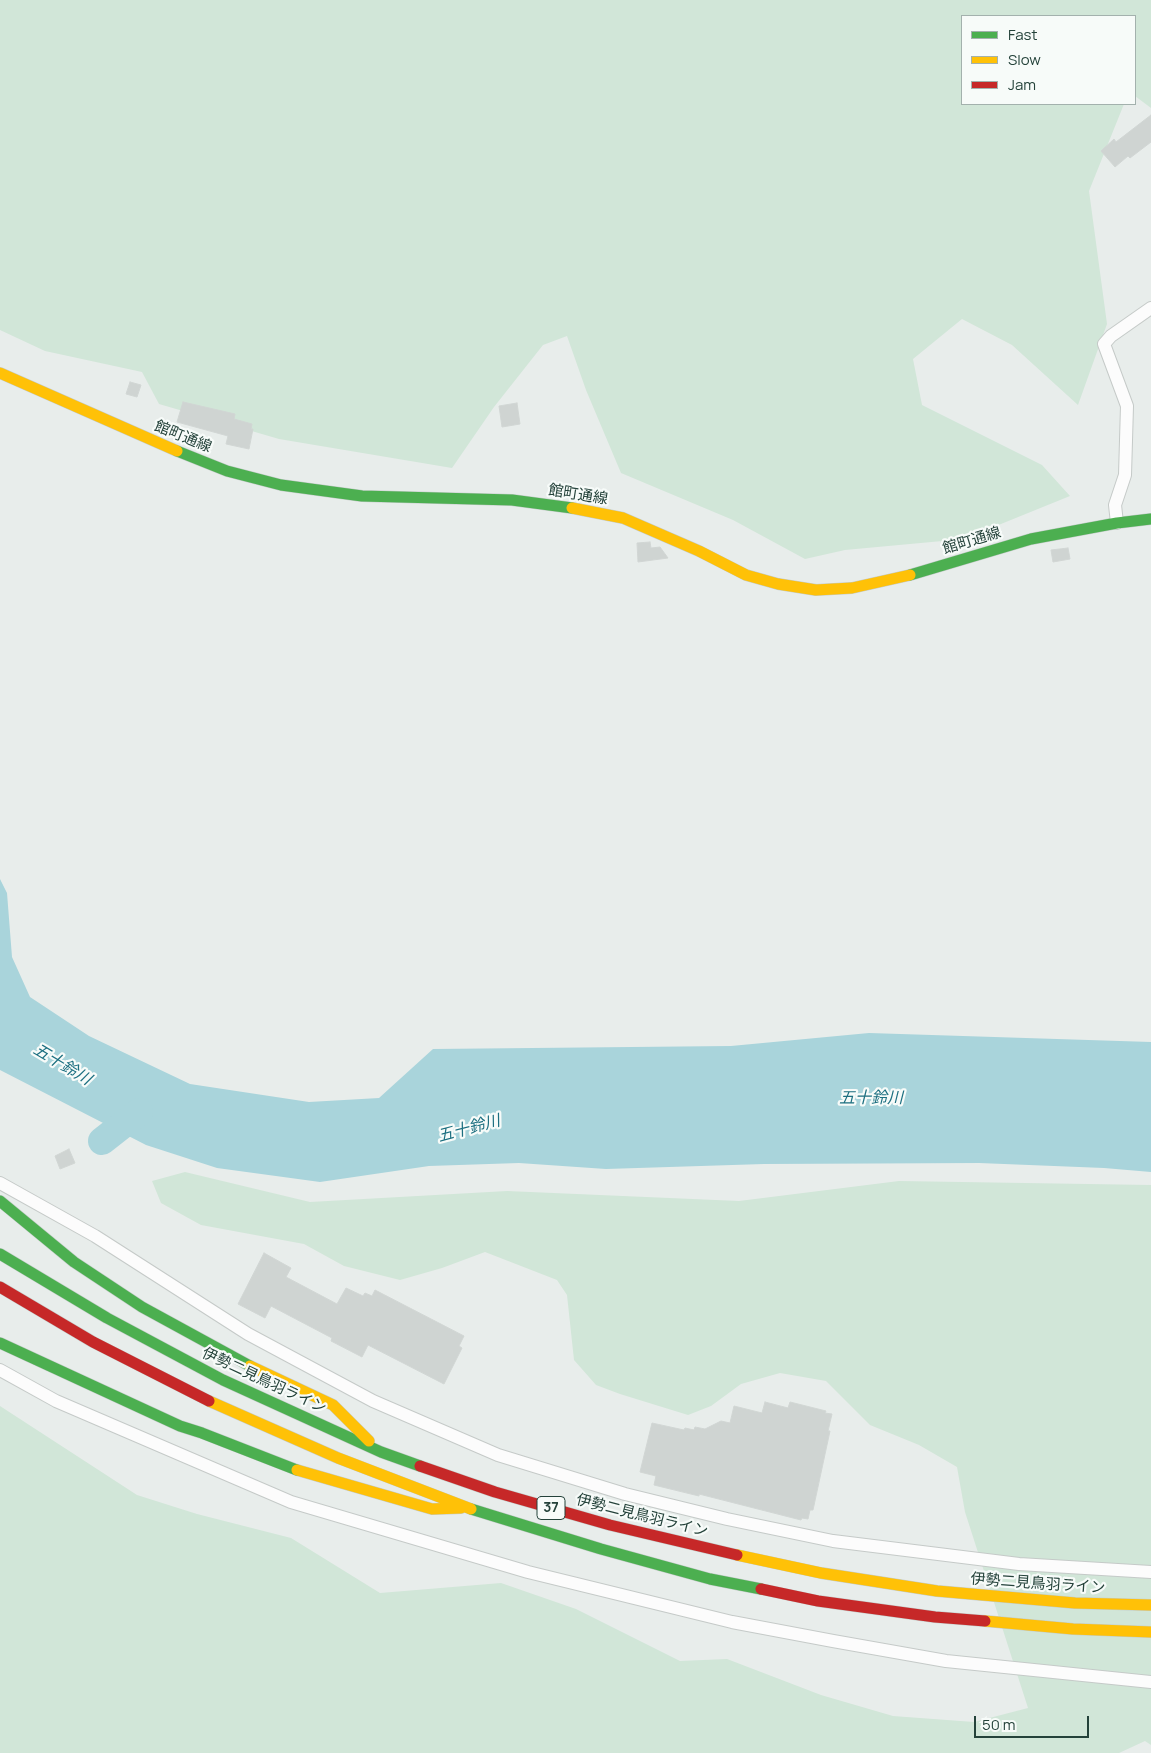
<!DOCTYPE html>
<meta charset="utf-8">
<style>
body{margin:0}
#map{position:relative;width:1151px;height:1753px;overflow:hidden;background:#e8edeb;font-family:Manrope,sans-serif}
canvas{display:block}
.legend{position:absolute;left:961px;top:15px;width:175px;height:90px;box-sizing:border-box;background:#f7fbf9;border:1px solid #a3b1ad;margin:0;padding:6px 9px;list-style:none;font-size:15px;color:#24423a}
.legend li{display:flex;align-items:center;gap:10px;height:25px}
.legend b{width:25px;border:1px solid #a3b1ad}
.scale{position:absolute;left:974px;top:1716px;width:115px;height:22px;box-sizing:border-box;border:2px solid #24423a;border-top:0;padding-left:6px;font-size:15px;line-height:18px;white-space:nowrap;color:#24423a;-webkit-text-stroke:4px #f7fbf9;paint-order:stroke}
</style>
<div id="map">
<canvas width="1151" height="1753"></canvas>
<ul class="legend">
<li><b style="height:6px;background:#4caf50"></b>Fast</li>
<li><b style="height:6px;background:#ffc107"></b>Slow</li>
<li><b style="height:6px;background:#c62828"></b>Jam</li>
</ul>
<div class="scale">50 m</div>
</div>
<script>
const ctx = document.querySelector('canvas').getContext('2d');
ctx.lineJoin = 'round';
function paint(path, color) { ctx.fillStyle = color; ctx.fill(path, 'evenodd'); }
const toPath = rows => new Path2D(rows.map(r => 'M' + r).join(''));
function strokePath(path, color, width, dash) { ctx.strokeStyle = color; ctx.lineWidth = width; ctx.lineCap = dash ? 'butt' : 'round'; ctx.setLineDash(dash || []); ctx.stroke(path); }
function label(font, color, halo, rows, align = 'center') {
  ctx.font = font + ' Manrope,"Noto Sans JP",sans-serif'; ctx.lineWidth = 4.5; ctx.setLineDash([]); ctx.textBaseline = 'middle'; ctx.strokeStyle = halo; ctx.fillStyle = color; for (const [text, x, y, turn = 0] of rows) {
    ctx.save(); ctx.translate(x, y); ctx.rotate((+turn || 0) * Math.PI / 180); ctx.textAlign = isNaN(turn) ? turn : align; if (halo) ctx.strokeText(text, 0, 0); ctx.fillText(text, 0, 0); ctx.restore();
  }
}
paint(toPath([
 [0,0,1151,0,1151,108,1135,96,1135,16,962,16,962,104,1124,104,1089,191,1107,324,1078,405,1012,345,962,319,913,359,922,405,1042,465,1070,496,964,539,845,550,805,559,733,520,621,473,586,390,567,336,543,345,494,407,452,468,279,439,159,404,142,372,45,351,0,330],
 [185,1172,310,1202,507,1191,739,1201,899,1181,1151,1185,1151,1745,1145,1741,1119,1753,0,1753,0,1406,137,1495,197,1514,291,1538,380,1593,501,1583,576,1609,680,1661,727,1659,821,1695,893,1716,974,1722,1028,1708,965,1512,957,1467,919,1445,870,1425,826,1381,780,1373,741,1384,711,1406,688,1415,620,1394,596,1385,574,1360,567,1295,557,1280,485,1252,442,1268,400,1280,344,1266,304,1244,201,1225,161,1203,152,1181]
]), '#d1e6d8');
paint(toPath([
 [0,879,7,893,12,957,30,997,89,1036,190,1084,309,1102,379,1098,433,1049,731,1046,869,1033,1151,1042,1151,1172,1104,1168,979,1163,764,1164,606,1169,519,1163,429,1166,320,1182,217,1168,146,1145,0,1070]
]), '#a9d4db');
strokePath(toPath([
 [102,1141,139,1112]
]), '#a9d4db', 28);
const building = toPath([
 [1151,115,1151,142,1130,158,1128,156,1115,167,1101,151,1114,139,1116,142,1151,115],
 [130,382,141,385,137,397,126,394,130,382],
 [183,402,235,414,234,419,252,424,251,429,253,429,249,449,226,444,228,436,177,422,183,402],
 [517,403,520,424,502,427,499,406,517,403],
 [650,542,651,548,660,547,668,558,638,562,637,543,650,542],
 [1068,548,1070,559,1053,562,1051,550,1068,548],
 [69,1149,75,1163,60,1169,55,1156,69,1149],
 [264,1253,291,1268,286,1277,337,1304,346,1288,363,1296,365,1293,372,1296,375,1290,464,1336,459,1346,462,1348,444,1384,368,1345,362,1357,331,1341,332,1338,271,1306,265,1318,238,1304,264,1253],
 [765,1402,788,1408,790,1402,826,1411,825,1413,832,1414,828,1431,830,1431,813,1510,810,1510,808,1519,802,1518,801,1520,699,1494,699,1496,654,1485,656,1476,640,1472,652,1423,684,1430,685,1428,694,1430,695,1427,705,1429,721,1421,730,1423,734,1406,762,1413,765,1402]
]);
paint(building, '#cfd4d2');
strokePath(building, '#d1d6d4', 1);
const street = toPath([
 [1117,523,1115,505,1125,475,1127,406,1104,344,1111,336,1151,308],
 [0,1183,95,1236,248,1334,373,1401,498,1455,625,1494,727,1519,833,1541,1019,1564,1151,1572],
 [0,1370,56,1401,291,1502,528,1572,732,1622,833,1641,946,1661,1151,1682]
]);
const fast = toPath([
 [177,451,227,471,281,485,362,496,512,500,572,508],
 [910,575,1031,539,1117,523,1151,519],
 [0,1201,74,1262,142,1307,250,1366],
 [0,1254,107,1318,223,1380,381,1452,420,1466],
 [0,1343,180,1426,202,1433,297,1470],
 [471,1509,601,1549,710,1579,761,1589]
]);
const slow = toPath([
 [0,373,177,451],
 [572,508,623,518,699,551,746,575,778,584,816,590,852,588,910,575],
 [250,1366,333,1405,369,1441],
 [209,1401,338,1458,471,1509],
 [297,1470,432,1509,461,1508],
 [737,1555,821,1573,937,1591,1075,1603,1151,1605],
 [985,1621,1073,1629,1151,1632]
]);
const jam = toPath([
 [0,1287,93,1342,209,1401],
 [420,1466,495,1492,610,1525,737,1555],
 [761,1589,818,1601,935,1617,985,1621]
]);
strokePath(street, '#c5cac8', 14);
strokePath(fast, '#c3cbc8', 12);
strokePath(slow, '#c3cbc8', 12);
strokePath(jam, '#c3cbc8', 12);
strokePath(street, '#fcfcfc', 12);
strokePath(fast, '#4caf50', 11);
strokePath(slow, '#ffc107', 11);
strokePath(jam, '#c62828', 11);
for (const [x, y, w] of [
 [551,1508,28]
]) { const box = new Path2D(); box.roundRect(x - w / 2, y - 11.5, w, 23, 4); ctx.fillStyle = '#f7fbf9'; ctx.fill(box); strokePath(box, '#24423a', 1); }
label('bold 14px', '#24423a', null, [
 ["37",551,1508]
]);
label('15px', '#24423a', '#f7fbf9', [
 ["館町通線",183,437,22],
 ["館町通線",578,495,9],
 ["館町通線",972,541,-17],
 ["伊勢二見鳥羽ライン",264,1381,25],
 ["伊勢二見鳥羽ライン",642,1516,14],
 ["伊勢二見鳥羽ライン",1038,1584,4]
]);
label('italic 16px', '#1c6f80', '#f7fbf9', [
 ["五十鈴川",62,1065,31],
 ["五十鈴川",871,1099],
 ["五十鈴川",469,1129,-15]
]);
</script>
